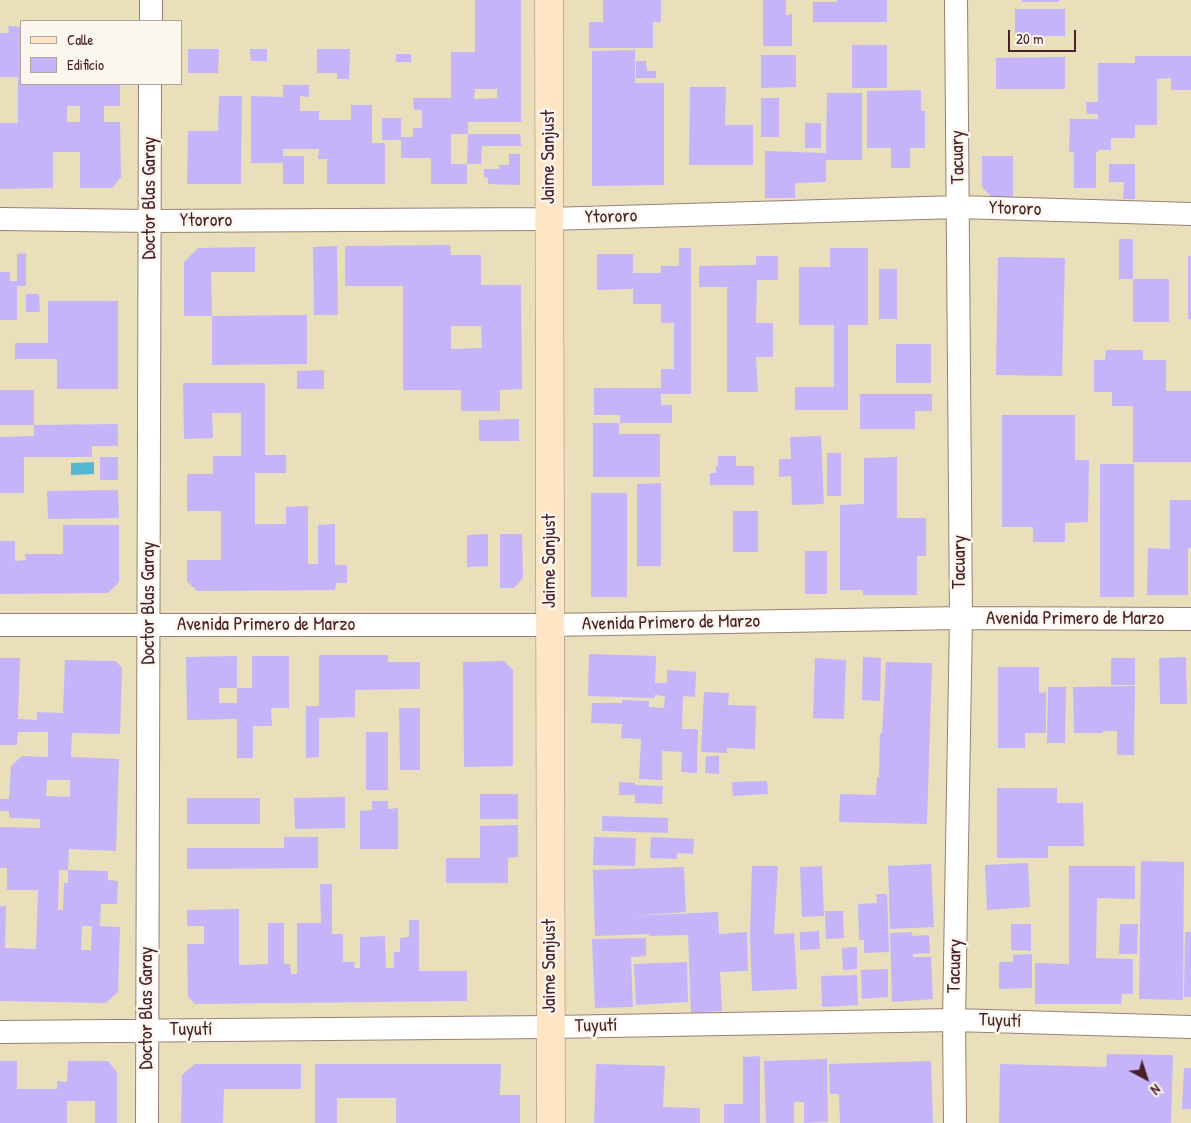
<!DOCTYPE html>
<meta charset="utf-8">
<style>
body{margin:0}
#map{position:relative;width:1191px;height:1123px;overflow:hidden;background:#eadfbb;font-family:"Patrick Hand",sans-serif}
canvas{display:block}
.legend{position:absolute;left:20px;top:20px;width:162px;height:65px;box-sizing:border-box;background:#fbf7ec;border:1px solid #b4a19f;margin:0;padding:6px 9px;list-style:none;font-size:15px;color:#4a1f2b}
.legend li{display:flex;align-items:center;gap:10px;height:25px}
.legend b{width:25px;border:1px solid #b4a19f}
.north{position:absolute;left:1121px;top:1053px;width:50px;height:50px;-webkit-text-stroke:4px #fbf7ec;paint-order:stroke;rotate:140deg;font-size:14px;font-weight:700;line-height:20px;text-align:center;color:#4a1f2b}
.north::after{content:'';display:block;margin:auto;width:18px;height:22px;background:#4a1f2b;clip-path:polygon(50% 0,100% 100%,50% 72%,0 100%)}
.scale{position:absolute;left:1008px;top:30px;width:68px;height:22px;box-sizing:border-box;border:2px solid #4a1f2b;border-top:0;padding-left:6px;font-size:15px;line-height:18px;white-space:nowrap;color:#4a1f2b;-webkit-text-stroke:4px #fbf7ec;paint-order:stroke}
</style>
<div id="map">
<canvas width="1191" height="1123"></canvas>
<ul class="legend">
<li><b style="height:6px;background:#fee5c5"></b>Calle</li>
<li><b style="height:14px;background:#c5b4f9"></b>Edificio</li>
</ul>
<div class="north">N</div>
<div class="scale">20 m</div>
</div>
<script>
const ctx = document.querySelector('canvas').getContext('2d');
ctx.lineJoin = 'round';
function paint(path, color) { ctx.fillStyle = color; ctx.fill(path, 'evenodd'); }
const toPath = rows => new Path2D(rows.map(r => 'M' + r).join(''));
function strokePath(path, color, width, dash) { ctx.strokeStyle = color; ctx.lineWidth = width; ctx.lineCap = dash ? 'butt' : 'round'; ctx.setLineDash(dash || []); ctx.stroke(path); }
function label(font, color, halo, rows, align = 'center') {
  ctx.font = font + ' "Patrick Hand",sans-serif'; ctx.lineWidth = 5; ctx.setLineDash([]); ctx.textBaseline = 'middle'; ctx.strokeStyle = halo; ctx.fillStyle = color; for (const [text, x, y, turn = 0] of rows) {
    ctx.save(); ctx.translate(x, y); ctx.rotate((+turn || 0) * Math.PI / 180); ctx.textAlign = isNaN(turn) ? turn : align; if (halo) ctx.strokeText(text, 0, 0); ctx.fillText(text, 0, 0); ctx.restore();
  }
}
paint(toPath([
 [94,462,94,474,71,475,71,463]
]), '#56b7d5');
paint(toPath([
 [475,0,521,0,521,122,468,122,468,134,451,134,451,164,467,164,468,134,520,134,521,146,482,146,481,164,467,164,467,184,431,184,431,158,401,158,401,140,382,140,382,118,401,118,401,137,413,137,413,128,422,128,422,110,414,110,413,98,451,98,451,52,475,52],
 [475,89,497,89,497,98,474,99],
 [603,0,661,0,661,22,653,22,653,48,589,48,589,22,603,22],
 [763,0,786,0,786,15,792,14,792,46,763,46],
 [837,0,887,0,887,22,813,22,813,2,837,2],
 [1022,0,1059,0,1059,2,1022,2],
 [1015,9,1065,9,1065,36,1015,36],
 [8,26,21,27,21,84,120,84,120,106,104,106,104,122,120,122,121,177,112,188,80,188,80,152,53,152,53,188,0,189,0,123,18,123,18,77,0,77,0,33,9,33],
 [67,106,80,106,80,122,67,122],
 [852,45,887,45,887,88,852,88],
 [188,49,219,49,218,73,188,73],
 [250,49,267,49,267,61,251,61],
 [317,49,350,49,349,79,337,79,337,73,317,73],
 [635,50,635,83,664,83,664,185,592,186,592,51],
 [396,54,411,54,411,62,396,62],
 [761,55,796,55,796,87,761,88],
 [1135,56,1191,56,1191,90,1171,90,1171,78,1157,79,1157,125,1135,125,1135,138,1111,138,1111,150,1098,150,1098,152,1096,152,1096,188,1074,188,1074,152,1069,152,1070,119,1098,119,1098,114,1087,114,1086,102,1098,102,1098,63,1135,63],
 [1065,57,1065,89,996,89,996,58],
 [636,61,646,61,647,71,656,71,656,78,636,78],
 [283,85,309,85,309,97,300,96,300,111,319,111,319,120,351,120,351,105,372,105,372,143,385,143,385,184,327,184,327,159,318,159,319,149,283,149,283,156,304,156,304,184,283,184,283,163,251,163,251,96,283,97],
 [690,87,726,87,725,125,753,125,753,165,689,165],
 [921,90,921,111,925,111,925,148,910,148,910,168,891,168,891,148,867,148,867,91],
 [827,93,862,93,862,160,826,160,826,182,795,183,795,198,765,198,765,151,826,153],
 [219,96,242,96,241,184,187,184,188,131,218,131],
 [761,98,779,98,779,137,761,137],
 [805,123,821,123,821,148,805,148],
 [509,154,520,154,520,185,488,184,488,178,484,177,484,169,499,169,499,165,509,165],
 [982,156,1013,156,1013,201,996,201,982,187],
 [1109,164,1135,164,1135,199,1123,199,1124,182,1109,182],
 [1119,239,1133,239,1133,279,1119,279],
 [450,245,451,255,481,255,481,285,521,285,522,389,500,390,500,411,461,411,461,390,403,390,403,286,345,286,345,246],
 [451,326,481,326,482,348,451,349],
 [337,246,338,315,314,315,313,247],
 [255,247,255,272,211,272,212,316,184,316,184,262,198,248],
 [679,248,691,248,691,394,661,394,661,405,672,405,672,423,620,423,620,415,594,415,594,388,661,388,661,369,674,369,674,323,661,323,661,304,633,304,633,289,597,290,597,254,633,254,633,273,661,273,661,266,679,266],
 [830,248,868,248,868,325,848,325,848,410,795,410,795,387,834,387,834,325,799,325,799,267,830,267],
 [26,253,26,286,17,286,17,320,0,320,0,272,10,272,10,281,17,281,17,254],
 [756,256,778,256,778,280,757,280,756,323,773,323,773,357,756,357,758,392,727,392,727,287,699,287,699,266,756,265],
 [1188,256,1191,256,1191,319,1188,319],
 [998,257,1065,258,1062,376,996,375],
 [879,269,897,269,897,319,879,319],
 [1133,279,1169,279,1169,322,1133,322],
 [26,294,39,294,40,312,26,312],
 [48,301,118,301,118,389,57,389,57,359,15,359,15,343,48,343],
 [307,315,307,364,212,365,212,316],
 [896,344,931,344,931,383,896,383],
 [1106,350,1143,350,1143,360,1166,360,1166,391,1191,391,1191,462,1133,462,1133,406,1112,406,1112,392,1094,392,1094,360,1105,360],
 [324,370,324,389,297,389,297,371],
 [183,383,265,383,265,455,286,455,286,473,255,473,255,524,286,524,286,507,308,506,308,564,318,564,318,525,335,524,335,565,347,565,347,583,336,583,335,590,197,591,187,581,187,560,221,560,221,511,187,511,187,474,213,474,213,456,241,456,241,413,212,413,213,438,184,439],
 [0,390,34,390,34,425,0,425],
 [860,394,932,394,932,411,915,411,915,429,860,429],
 [1002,415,1075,415,1075,460,1089,460,1088,522,1065,523,1065,542,1033,542,1033,527,1002,527],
 [519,419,519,441,479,441,479,420],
 [593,423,619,423,619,434,660,434,660,477,593,477],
 [118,424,118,446,92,446,92,457,24,457,24,493,0,493,0,437,34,436,34,425],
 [821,436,824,504,792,505,791,476,779,477,779,459,791,459,790,437],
 [827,453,841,453,841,496,827,496],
 [718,456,736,456,736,466,754,466,754,485,710,485,710,473,716,473,716,466,718,466],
 [100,457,118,457,118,480,100,480],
 [897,457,897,518,926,518,926,556,917,556,917,595,863,595,863,590,840,590,840,505,864,504,864,458],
 [1100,464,1134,464,1134,597,1100,597],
 [661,483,661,566,637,566,637,484],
 [118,490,119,518,48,519,47,491],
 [591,493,627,493,627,597,591,597],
 [1170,500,1191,500,1191,548,1188,548,1188,595,1147,595,1148,548,1170,549],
 [733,511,758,511,758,552,733,552],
 [63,525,119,525,119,582,108,593,0,594,0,541,15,541,15,561,26,560,25,554,63,554],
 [488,534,488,566,467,567,467,535],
 [500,534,522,534,523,578,514,588,500,588],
 [805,551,827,551,827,594,805,594],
 [589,654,656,656,655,683,667,683,667,670,696,672,695,697,683,696,682,729,698,729,697,773,681,772,682,752,662,751,662,780,639,779,641,739,621,738,622,724,591,723,592,703,622,703,622,700,649,701,649,707,664,708,665,696,655,695,654,698,588,696],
 [319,655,388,655,388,662,420,662,420,689,355,690,355,717,319,718,319,757,306,758,306,706,319,706],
 [237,656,237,688,219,688,219,703,237,703,237,688,252,688,252,656,289,656,289,708,271,708,272,726,253,726,253,758,237,758,237,719,187,720,186,657],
 [863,657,881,658,880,701,862,700],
 [1186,657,1187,704,1160,704,1159,658],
 [0,658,20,658,18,719,37,720,37,712,63,713,65,660,116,661,122,668,120,734,72,733,71,757,119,759,116,851,69,849,68,870,108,871,108,880,118,881,117,904,101,904,100,926,120,927,118,992,106,1003,0,1001,0,906,6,906,5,948,36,949,38,890,7,890,7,868,0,868,0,827,40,828,40,819,9,818,9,811,0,811,0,799,9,799,11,766,22,756,48,757,48,732,18,732,17,745,0,745],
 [47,780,70,780,70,797,46,796],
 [59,870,68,870,68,883,64,883,63,910,58,910],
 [82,926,92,926,91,950,81,950],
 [815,658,846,660,844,719,813,718],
 [1111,658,1135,658,1135,685,1111,685],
 [504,661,513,670,513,766,464,767,463,662],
 [886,662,932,663,927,824,839,822,840,794,876,795,877,777,879,777,880,733,882,733],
 [998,667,1039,667,1039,693,1046,692,1046,733,1025,733,1025,748,998,748],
 [1135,686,1134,755,1117,755,1117,731,1103,731,1103,733,1074,733,1073,687],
 [1048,687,1066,687,1065,743,1047,743],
 [704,692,729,693,728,705,756,706,755,749,727,748,727,753,701,752],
 [399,708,420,708,420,770,400,770],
 [366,732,388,732,388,790,366,790],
 [706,756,719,756,719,774,705,773],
 [767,781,768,794,733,796,732,782],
 [619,782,635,783,635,785,663,786,662,804,635,803,635,795,619,795],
 [997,788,1057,788,1057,803,1083,803,1084,846,1048,846,1048,858,997,858],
 [480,794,518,794,518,819,480,819],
 [345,797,345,828,295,829,294,798],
 [187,798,260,798,260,824,187,824],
 [372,801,388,801,388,809,398,808,398,849,360,849,360,811,372,810],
 [602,816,668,818,668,833,602,831],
 [518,825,518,857,508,858,508,883,446,883,446,858,480,858,480,826],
 [284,837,318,837,318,868,187,869,187,848,284,848],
 [594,837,636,838,635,866,593,865],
 [651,837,694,839,693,854,677,853,677,859,650,858],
 [1141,861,1184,862,1183,1000,1139,999],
 [1028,863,1030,907,987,910,985,865],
 [931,864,934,927,890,929,888,866],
 [752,866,778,866,774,934,794,933,797,989,752,991,750,935],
 [822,866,824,916,802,917,800,867],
 [1069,866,1135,866,1135,899,1097,898,1096,958,1133,959,1133,994,1122,994,1121,1004,1035,1004,1035,963,1069,964],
 [684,867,686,912,631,916,718,912,719,934,747,932,748,971,720,972,722,1011,691,1013,688,935,649,936,649,934,595,936,593,870],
 [320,884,332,884,332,934,343,934,343,962,355,962,354,968,360,968,360,937,385,936,386,968,394,968,394,952,400,952,400,938,409,937,409,920,419,920,419,971,467,971,467,1001,195,1004,188,997,187,944,204,944,204,926,187,926,187,910,239,909,239,965,268,964,268,923,284,923,284,964,290,964,291,974,297,974,297,923,321,923],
 [876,894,887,894,889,952,864,953,864,940,859,940,858,904,877,903],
 [825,911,843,911,844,938,826,939],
 [1011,924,1031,924,1031,951,1011,950],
 [1120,924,1138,924,1137,954,1119,954],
 [819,931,820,949,800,950,800,932],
 [912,932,912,936,929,935,930,953,913,954,913,957,931,957,933,999,892,1002,890,933],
 [1185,932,1191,932,1191,997,1184,997],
 [646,938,646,956,631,957,633,1007,595,1008,592,939],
 [857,947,857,969,843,970,842,948],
 [1032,954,1032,988,999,989,999,962,1013,962,1013,955],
 [687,962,688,1002,636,1005,634,964],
 [888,969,888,997,862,999,861,970],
 [857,975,858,1005,822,1007,821,976],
 [1107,1054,1173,1055,1171,1123,999,1123,1000,1064,1106,1067],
 [760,1056,760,1123,724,1123,724,1104,743,1104,743,1057],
 [827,1059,828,1122,804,1123,804,1102,794,1102,794,1123,766,1123,764,1061],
 [0,1061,17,1061,17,1089,57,1089,57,1081,67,1082,68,1061,108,1061,117,1072,117,1123,95,1123,95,1101,67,1101,67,1123,0,1123],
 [931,1061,933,1123,840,1123,839,1094,830,1094,829,1064],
 [195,1064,301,1064,301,1089,224,1089,223,1123,181,1123,182,1075],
 [315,1064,501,1064,500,1095,520,1095,520,1123,396,1123,396,1098,337,1098,337,1123,315,1123],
 [596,1064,665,1066,663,1107,700,1108,700,1123,594,1123],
 [1184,1068,1191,1068,1191,1109,1182,1109]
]), '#c5b4f9');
const street = toPath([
 [151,21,151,0],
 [0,219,150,221,549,219,959,207,1191,214],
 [0,625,550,625,961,618,1191,619],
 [0,1032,551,1027,954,1020,1191,1027],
 [147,1123,150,84],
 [955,1123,954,1020,961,618,956,0]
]);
const secondary = toPath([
 [549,0,551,1123]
]);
strokePath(street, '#9a7f73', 24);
strokePath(secondary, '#9a7f73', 29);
strokePath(street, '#fff', 22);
strokePath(secondary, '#fee5c5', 28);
label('19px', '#4a1f2b', '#fbf7ec', [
 ["Jaime Sanjust",549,157,-90],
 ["Tacuary",958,157,-91],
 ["Doctor Blas Garay",150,198,-90],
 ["Ytororo",1015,209,2],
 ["Ytororo",611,217,-2],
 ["Ytororo",206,221],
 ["Jaime Sanjust",550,561,-90],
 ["Tacuary",960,562,-90],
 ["Doctor Blas Garay",149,603,-90],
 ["Avenida Primero de Marzo",1075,619],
 ["Avenida Primero de Marzo",671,623,-1],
 ["Avenida Primero de Marzo",266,625],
 ["Jaime Sanjust",550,966,-90],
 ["Tacuary",955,966,-89],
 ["Doctor Blas Garay",147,1008,-90],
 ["Tuyutí",1000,1021,2],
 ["Tuyutí",596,1026,-1],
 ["Tuyutí",191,1030]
]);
</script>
